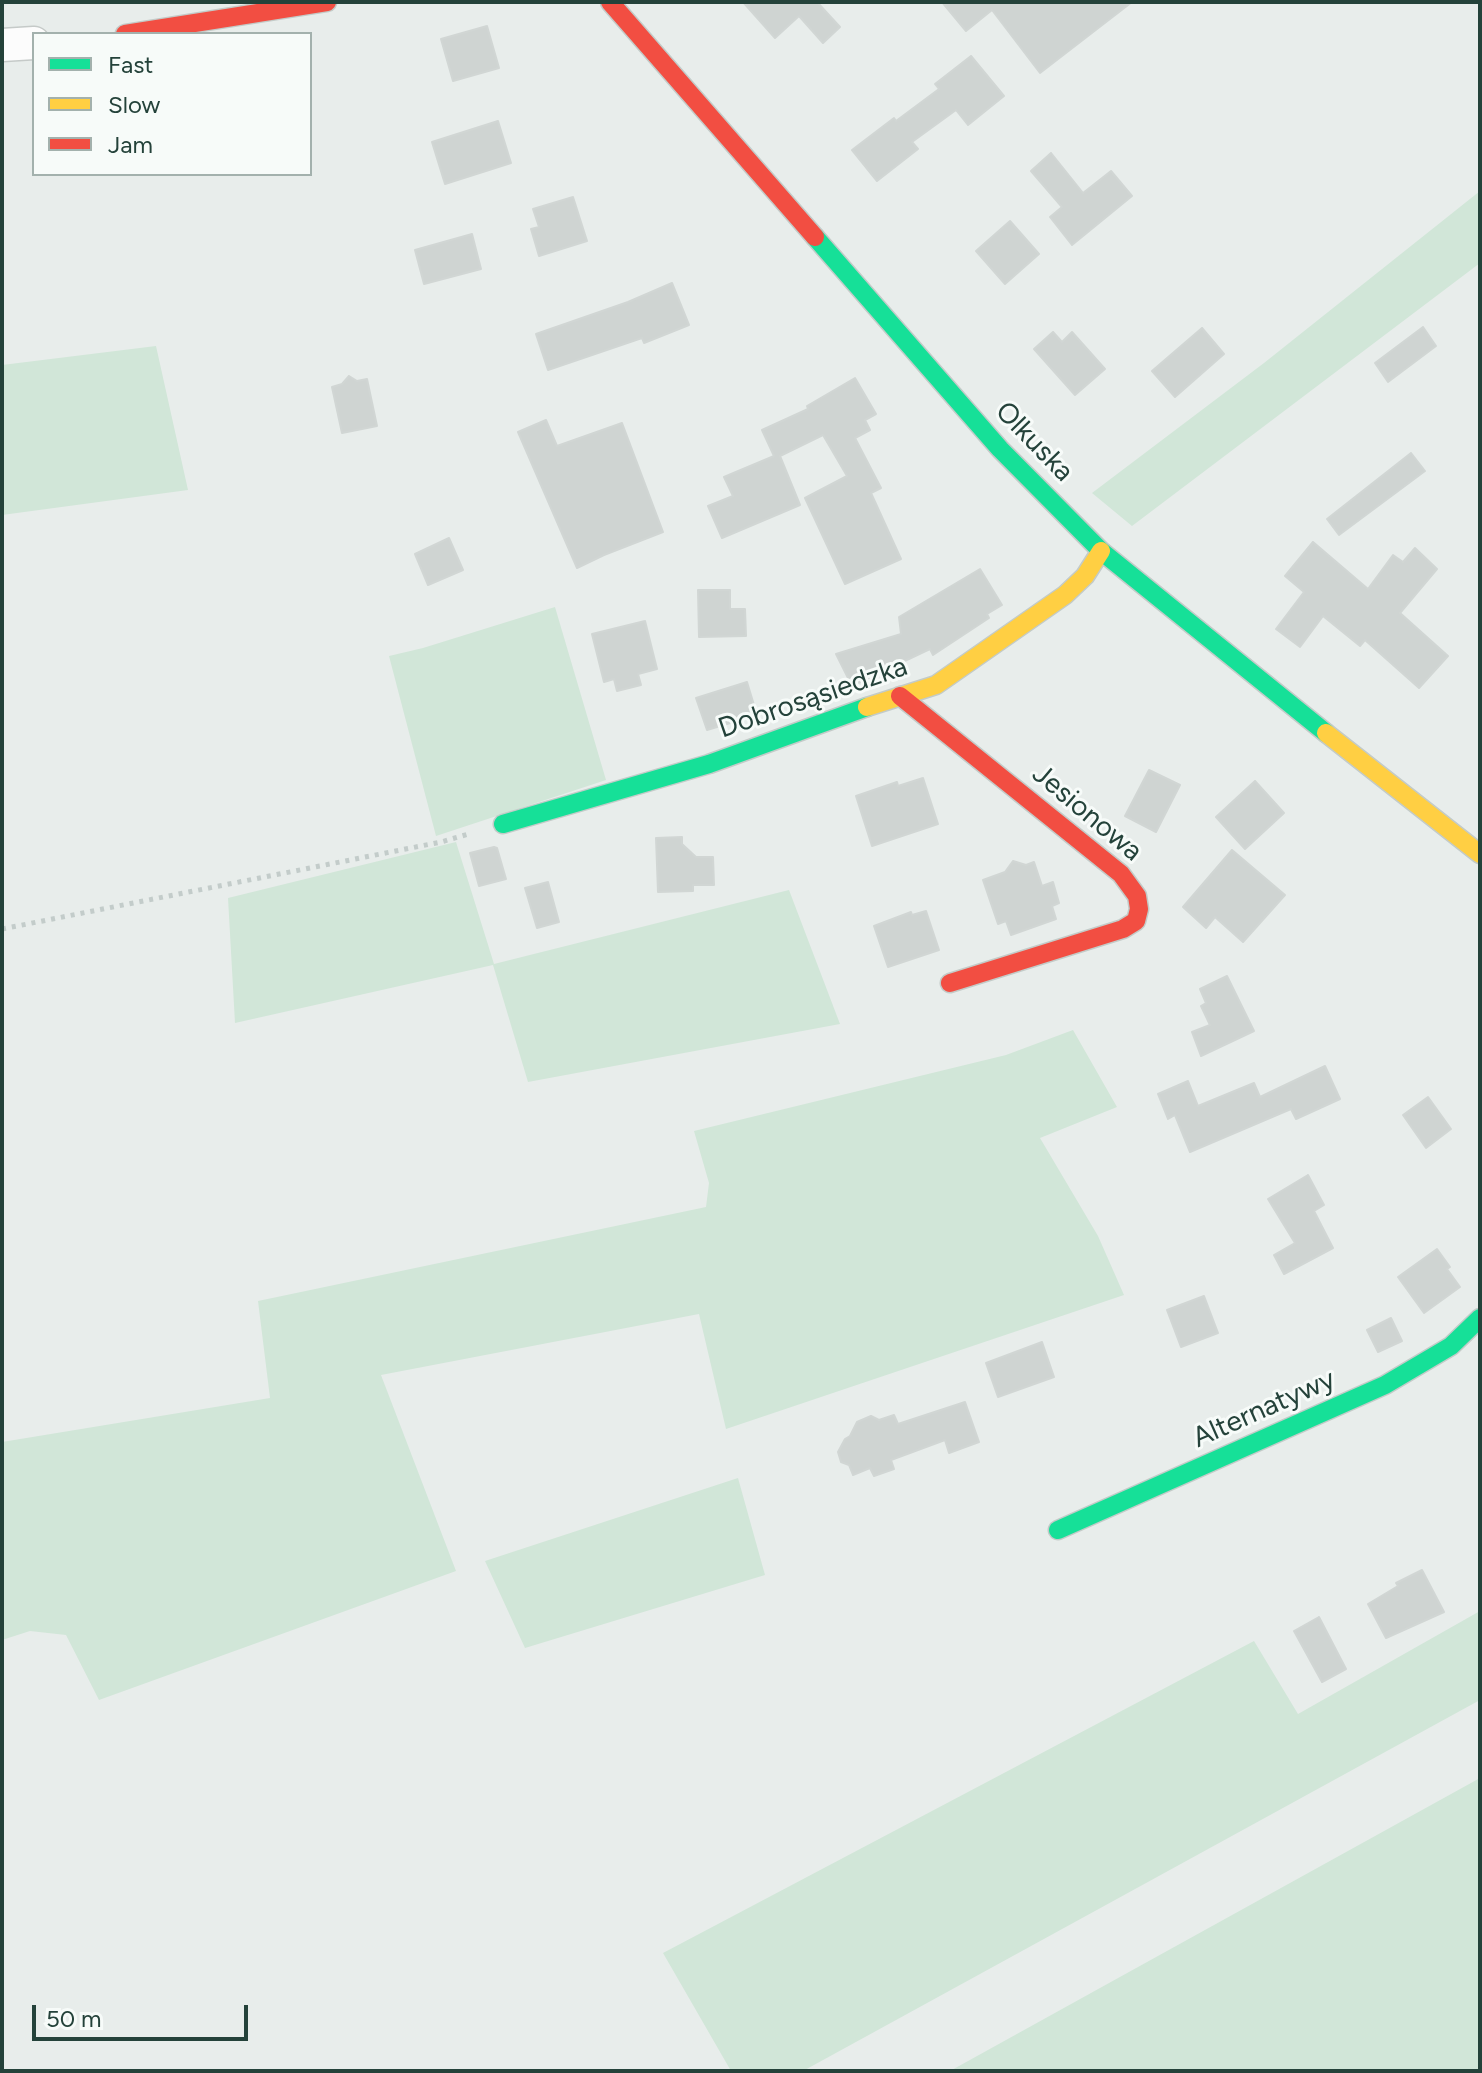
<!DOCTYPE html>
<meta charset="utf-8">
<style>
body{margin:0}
#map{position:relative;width:1482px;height:2073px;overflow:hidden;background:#e8edeb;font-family:Figtree,sans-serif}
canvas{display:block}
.frame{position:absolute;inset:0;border:4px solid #24423a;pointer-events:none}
.legend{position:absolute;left:32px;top:32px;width:280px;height:144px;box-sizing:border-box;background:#f7fbf9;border:2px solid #a3b1ad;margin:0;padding:10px 14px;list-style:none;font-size:24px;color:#24423a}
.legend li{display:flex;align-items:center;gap:16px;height:40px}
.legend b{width:40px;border:2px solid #a3b1ad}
.scale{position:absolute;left:32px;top:2005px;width:216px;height:36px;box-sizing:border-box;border:4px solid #24423a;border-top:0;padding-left:10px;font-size:24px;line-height:28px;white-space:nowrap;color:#24423a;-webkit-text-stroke:6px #f7fbf9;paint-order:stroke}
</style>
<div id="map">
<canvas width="1482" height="2073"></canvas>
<div class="frame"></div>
<ul class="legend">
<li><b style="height:10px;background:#16e098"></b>Fast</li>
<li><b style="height:10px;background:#ffcf43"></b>Slow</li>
<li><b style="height:10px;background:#f24e42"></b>Jam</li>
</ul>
<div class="scale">50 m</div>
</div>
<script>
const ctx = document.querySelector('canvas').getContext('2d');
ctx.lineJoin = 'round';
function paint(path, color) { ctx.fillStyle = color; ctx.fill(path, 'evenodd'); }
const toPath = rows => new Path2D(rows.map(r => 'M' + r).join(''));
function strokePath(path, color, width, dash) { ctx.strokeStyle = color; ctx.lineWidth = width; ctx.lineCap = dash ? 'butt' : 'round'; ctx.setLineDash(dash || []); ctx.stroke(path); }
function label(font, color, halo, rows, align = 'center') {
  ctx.font = font + ' Figtree,sans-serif'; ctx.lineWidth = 6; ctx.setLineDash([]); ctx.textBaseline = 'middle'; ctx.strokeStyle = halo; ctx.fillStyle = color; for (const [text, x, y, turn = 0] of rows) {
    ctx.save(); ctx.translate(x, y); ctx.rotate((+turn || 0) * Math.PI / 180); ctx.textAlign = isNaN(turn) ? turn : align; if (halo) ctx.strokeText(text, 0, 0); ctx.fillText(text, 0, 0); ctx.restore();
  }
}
paint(toPath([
 [1480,191,1480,263,1132,526,1092,493,1264,363],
 [156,346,188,490,2,515,2,365],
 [555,607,606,780,436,836,389,656,423,648],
 [456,842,494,964,789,890,840,1024,528,1082,493,965,235,1023,228,898],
 [1073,1030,1117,1107,1040,1138,1098,1236,1124,1295,726,1429,699,1314,381,1375,456,1571,99,1700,66,1635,30,1631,2,1640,2,1442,270,1398,258,1301,706,1207,709,1183,694,1131,1006,1055],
 [738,1478,765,1575,525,1648,485,1561],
 [1480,1611,1480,1700,803,2071,731,2071,663,1953,1254,1641,1298,1714],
 [1480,1778,1480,2071,950,2071,1100,1988]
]), '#d1e6d8');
const building = toPath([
 [743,2,817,2,840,27,823,43,799,16,775,38,743,2],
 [942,2,1132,2,1040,73,992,10,966,31,942,2],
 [487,26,499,68,453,81,441,39,487,26],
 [971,56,1004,96,968,125,956,110,912,142,918,149,877,181,852,150,894,118,896,121,939,89,935,84,971,56],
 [498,121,511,163,445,184,432,142,498,121],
 [1051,153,1083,193,1111,171,1132,196,1072,245,1050,217,1062,207,1031,171,1051,153],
 [573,197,587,241,539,256,531,229,539,227,533,209,573,197],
 [1010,221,1039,254,1005,284,976,251,1010,221],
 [472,234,481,269,424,284,415,250,472,234],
 [672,283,689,325,644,343,642,338,548,370,536,334,628,302,672,283],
 [1423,327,1436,346,1388,382,1375,363,1423,327],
 [1202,328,1224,354,1175,397,1152,371,1202,328],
 [1053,332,1062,342,1072,332,1105,369,1075,395,1034,349,1053,332],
 [349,376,357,381,367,379,377,426,342,433,332,387,342,384,349,376],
 [855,378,876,414,865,420,870,430,855,438,881,488,871,493,901,559,845,584,805,498,847,476,823,435,780,456,800,505,722,538,708,506,733,496,724,477,774,456,762,430,808,409,807,406,855,378],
 [546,420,557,446,622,423,663,532,604,555,577,568,518,432,546,420],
 [1411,453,1425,471,1339,535,1327,519,1411,453],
 [449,538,463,570,428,585,415,554,449,538],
 [1313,542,1368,589,1393,555,1403,562,1415,548,1437,569,1400,613,1448,656,1419,688,1365,640,1360,646,1323,616,1300,647,1276,629,1304,592,1285,576,1313,542],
 [980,569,1002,605,987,614,989,618,933,655,930,649,852,686,836,654,901,634,899,617,980,569],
 [698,590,730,590,730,609,745,609,746,636,699,637,698,590],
 [645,621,657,669,638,674,641,685,617,691,614,679,604,682,592,634,645,621],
 [747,682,757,715,707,730,696,698,747,682],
 [1149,770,1180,785,1156,832,1125,816,1149,770],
 [923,778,938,824,872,846,856,796,897,782,898,786,923,778],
 [1255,781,1284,813,1245,849,1216,817,1255,781],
 [682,837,682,844,696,857,713,857,714,885,693,885,693,891,658,892,656,838,682,837],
 [494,847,497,848,506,879,479,886,470,853,494,847],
 [1232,850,1285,895,1243,942,1215,917,1206,928,1183,907,1232,850],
 [1013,861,1026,865,1034,862,1042,886,1053,882,1059,903,1052,906,1056,919,1011,935,1006,921,998,924,983,880,1005,872,1013,861],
 [548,882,559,922,537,928,525,888,548,882],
 [926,911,939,950,888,967,874,926,911,912,912,915,926,911],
 [1227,976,1254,1031,1201,1056,1192,1032,1210,1025,1201,1006,1206,1003,1200,989,1227,976],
 [1325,1066,1340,1099,1296,1119,1291,1109,1190,1152,1175,1115,1168,1119,1158,1094,1188,1081,1198,1106,1254,1083,1260,1097,1325,1066],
 [1428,1097,1451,1129,1426,1148,1403,1115,1428,1097],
 [1308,1175,1324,1205,1314,1211,1333,1248,1284,1274,1274,1255,1295,1243,1268,1199,1308,1175],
 [1437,1249,1450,1267,1447,1269,1460,1287,1424,1313,1398,1277,1437,1249],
 [1204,1296,1218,1333,1181,1347,1167,1310,1204,1296],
 [1391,1318,1402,1341,1378,1352,1367,1330,1391,1318],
 [1042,1342,1054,1377,998,1397,986,1363,1042,1342],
 [965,1402,979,1442,949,1453,945,1440,891,1460,894,1469,874,1476,870,1468,853,1475,849,1465,841,1462,838,1452,845,1439,850,1436,857,1422,871,1416,879,1420,894,1415,898,1424,965,1402],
 [1422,1570,1444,1612,1386,1638,1368,1604,1398,1586,1396,1583,1422,1570],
 [1319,1617,1346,1669,1322,1682,1294,1631,1319,1617]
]);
paint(building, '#cfd4d2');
strokePath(building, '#d1d6d4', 2);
const street = toPath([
 [2,45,34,43]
]);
const fast = toPath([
 [815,237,1000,449,1101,551,1326,733],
 [503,824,709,764,867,707],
 [1058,1530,1385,1385,1451,1346,1480,1318]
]);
const slow = toPath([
 [867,707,936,685,1065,595,1085,576,1101,551],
 [1326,733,1480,854]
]);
const jam = toPath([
 [610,2,815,237],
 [125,34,327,2],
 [900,696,1121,874,1137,896,1139,909,1136,921,1123,929,950,983]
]);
strokePath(street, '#c5cac8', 35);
strokePath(fast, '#c3cbc8', 21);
strokePath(slow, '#c3cbc8', 21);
strokePath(jam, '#c3cbc8', 21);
strokePath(toPath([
 [2,929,441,842,472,833]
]), '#c3ccca', 5, [4, 6]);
strokePath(street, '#fcfcfc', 32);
strokePath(fast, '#16e098', 18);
strokePath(slow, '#ffcf43', 18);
strokePath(jam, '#f24e42', 18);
label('28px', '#24423a', '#f7fbf9', [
 ["Olkuska",1034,442,46],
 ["Dobrosąsiedzka",813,698,-19],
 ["Jesionowa",1087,813,40],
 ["Alternatywy",1264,1409,-24]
]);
</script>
